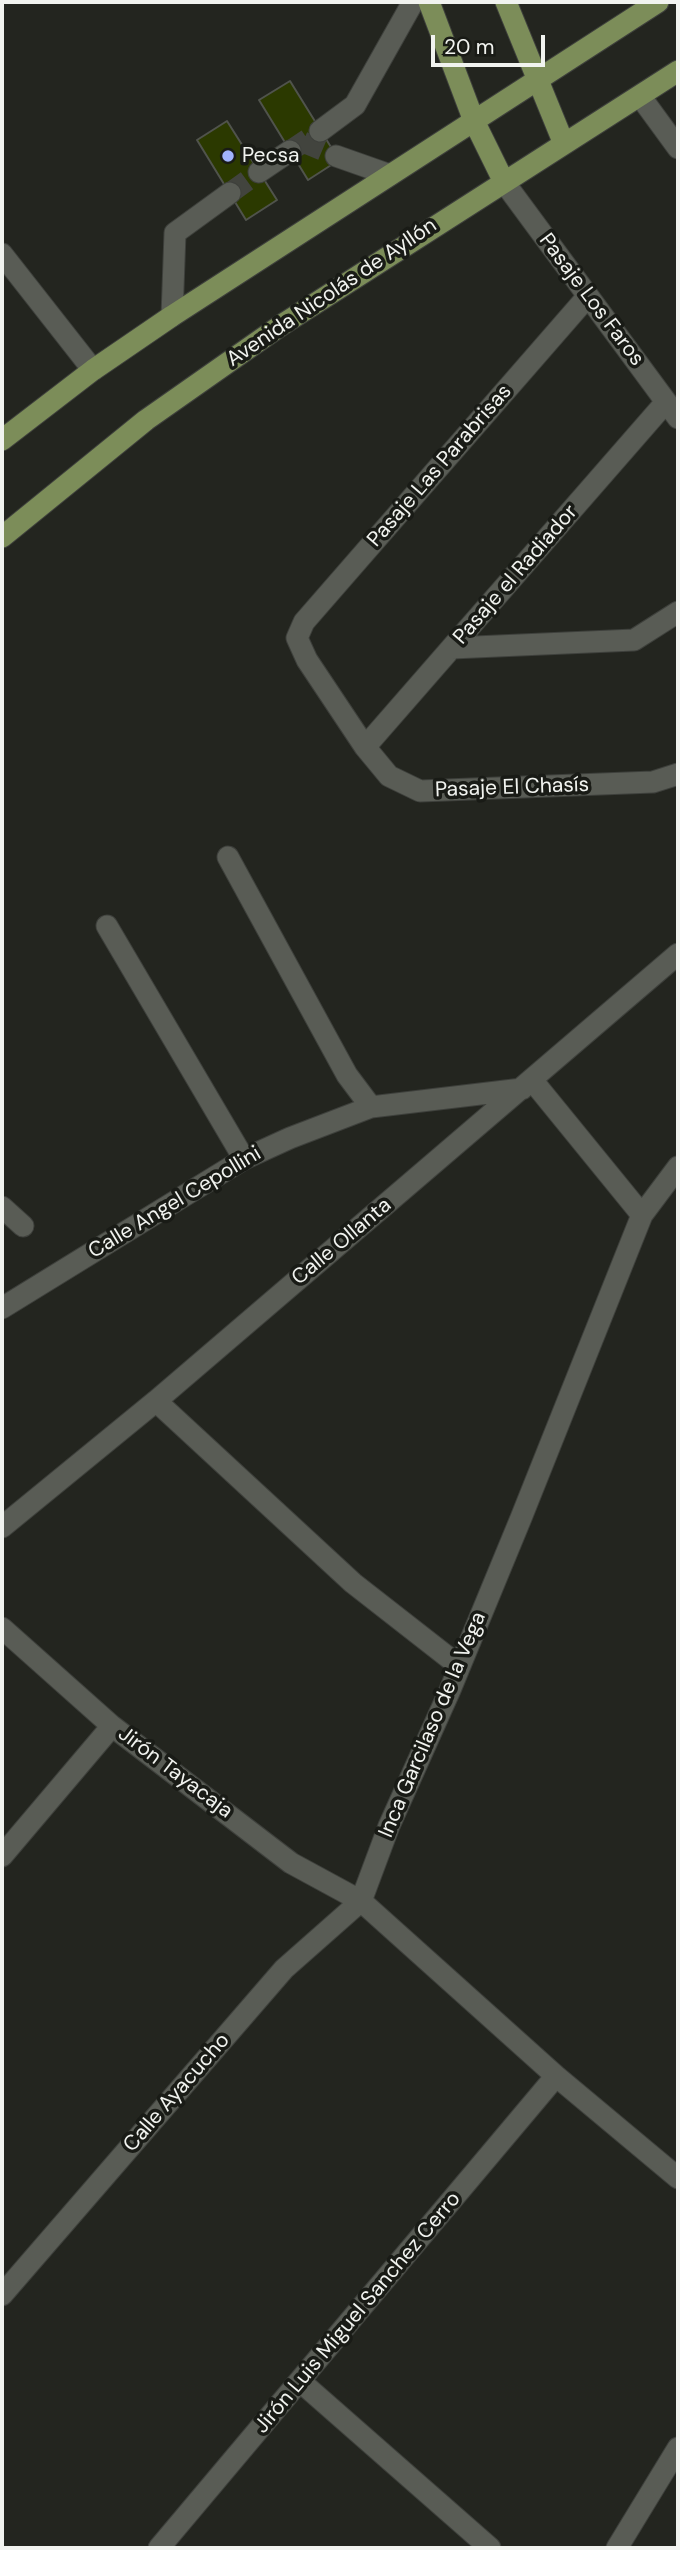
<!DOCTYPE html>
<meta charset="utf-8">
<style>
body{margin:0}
#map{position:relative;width:680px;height:2550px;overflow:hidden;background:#23251f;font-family:"DM Sans",sans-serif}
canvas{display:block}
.frame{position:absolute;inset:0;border:4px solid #f1f3ef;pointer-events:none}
.scale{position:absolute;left:431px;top:35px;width:114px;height:32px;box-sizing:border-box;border:4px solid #f1f3ef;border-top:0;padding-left:9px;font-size:21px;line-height:24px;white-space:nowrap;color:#f1f3ef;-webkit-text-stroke:5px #191b16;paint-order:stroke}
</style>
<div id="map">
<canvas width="680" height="2550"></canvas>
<div class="frame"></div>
<div class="scale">20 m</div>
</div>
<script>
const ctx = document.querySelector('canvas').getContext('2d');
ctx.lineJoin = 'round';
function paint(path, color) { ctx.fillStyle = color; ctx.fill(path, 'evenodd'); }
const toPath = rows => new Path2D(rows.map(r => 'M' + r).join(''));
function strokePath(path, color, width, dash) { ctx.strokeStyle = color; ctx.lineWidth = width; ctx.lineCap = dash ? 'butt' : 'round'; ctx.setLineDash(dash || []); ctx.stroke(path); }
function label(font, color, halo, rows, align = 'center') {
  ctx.font = font + ' "DM Sans",sans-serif'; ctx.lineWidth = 7; ctx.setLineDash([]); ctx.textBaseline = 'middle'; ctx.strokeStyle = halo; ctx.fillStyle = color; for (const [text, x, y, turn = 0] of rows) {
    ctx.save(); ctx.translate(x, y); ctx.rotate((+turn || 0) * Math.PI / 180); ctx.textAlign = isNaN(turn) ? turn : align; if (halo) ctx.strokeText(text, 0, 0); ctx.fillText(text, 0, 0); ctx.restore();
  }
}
const building = toPath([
 [290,81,339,160,308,180,259,100,290,81],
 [227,121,277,200,246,220,197,140,227,121]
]);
paint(building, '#2b3900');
strokePath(building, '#50534c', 2);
strokePath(toPath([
 [303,142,336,156],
 [290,151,320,131],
 [230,193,259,172]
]), '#42443e', 21, [21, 10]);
const minor = toPath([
 [640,96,678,148],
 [320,131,355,105,413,2],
 [336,156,390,175],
 [259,172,290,151],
 [504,182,678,418],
 [2,254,93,370],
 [588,296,304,622,297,638,307,660,365,747,389,776,420,791,653,782,678,774],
 [172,316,175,233,230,193],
 [452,648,634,640,678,612],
 [365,747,666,402],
 [228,857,347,1075,371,1107],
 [107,926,244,1159],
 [532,1080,642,1215],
 [678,1167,642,1215,521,1518,450,1690,389,1826,361,1901,556,2076,678,2178],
 [2,1207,23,1226],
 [2,1308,244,1159,290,1138,371,1107,522,1089],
 [156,1401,353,1583,458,1665],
 [2,1527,156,1401,678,954],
 [2,1628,112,1726,291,1863,361,1901,284,1969,2,2295],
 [2,1856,112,1726],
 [301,2382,490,2548],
 [159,2548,556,2076],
 [617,2548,678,2448]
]);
const major = toPath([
 [429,2,474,121,504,182],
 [506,2,564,144],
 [2,440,93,370,172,316,658,2],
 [2,537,146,420,280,326,678,71]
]);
strokePath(minor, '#3e403c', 23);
strokePath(major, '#3e403c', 23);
strokePath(minor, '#595c55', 21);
strokePath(major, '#7c8d59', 21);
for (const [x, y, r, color] of [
 [228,156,7,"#a1b3fd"]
]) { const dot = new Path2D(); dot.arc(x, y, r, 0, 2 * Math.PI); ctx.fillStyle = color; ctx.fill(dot); strokePath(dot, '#191b16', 2.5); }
label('21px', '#f1f3ef', '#191b16', [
 ["Pecsa",242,156]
], 'left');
label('21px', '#f1f3ef', '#191b16', [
 ["Avenida Nicolás de Ayllón",332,293,-34],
 ["Pasaje Los Faros",591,300,53],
 ["Pasaje Las Parabrisas",440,466,-49],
 ["Pasaje el Radiador",516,575,-49],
 ["Pasaje El Chasís",512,788,-2],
 ["Calle Angel Cepollini",175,1203,-31],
 ["Calle Ollanta",342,1242,-40],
 ["Inca Garcilaso de la Vega",433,1725,-67],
 ["Jirón Tayacaja",175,1773,37],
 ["Calle Ayacucho",177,2093,-49],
 ["Jirón Luis Miguel Sanchez Cerro",358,2313,-50]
]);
</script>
